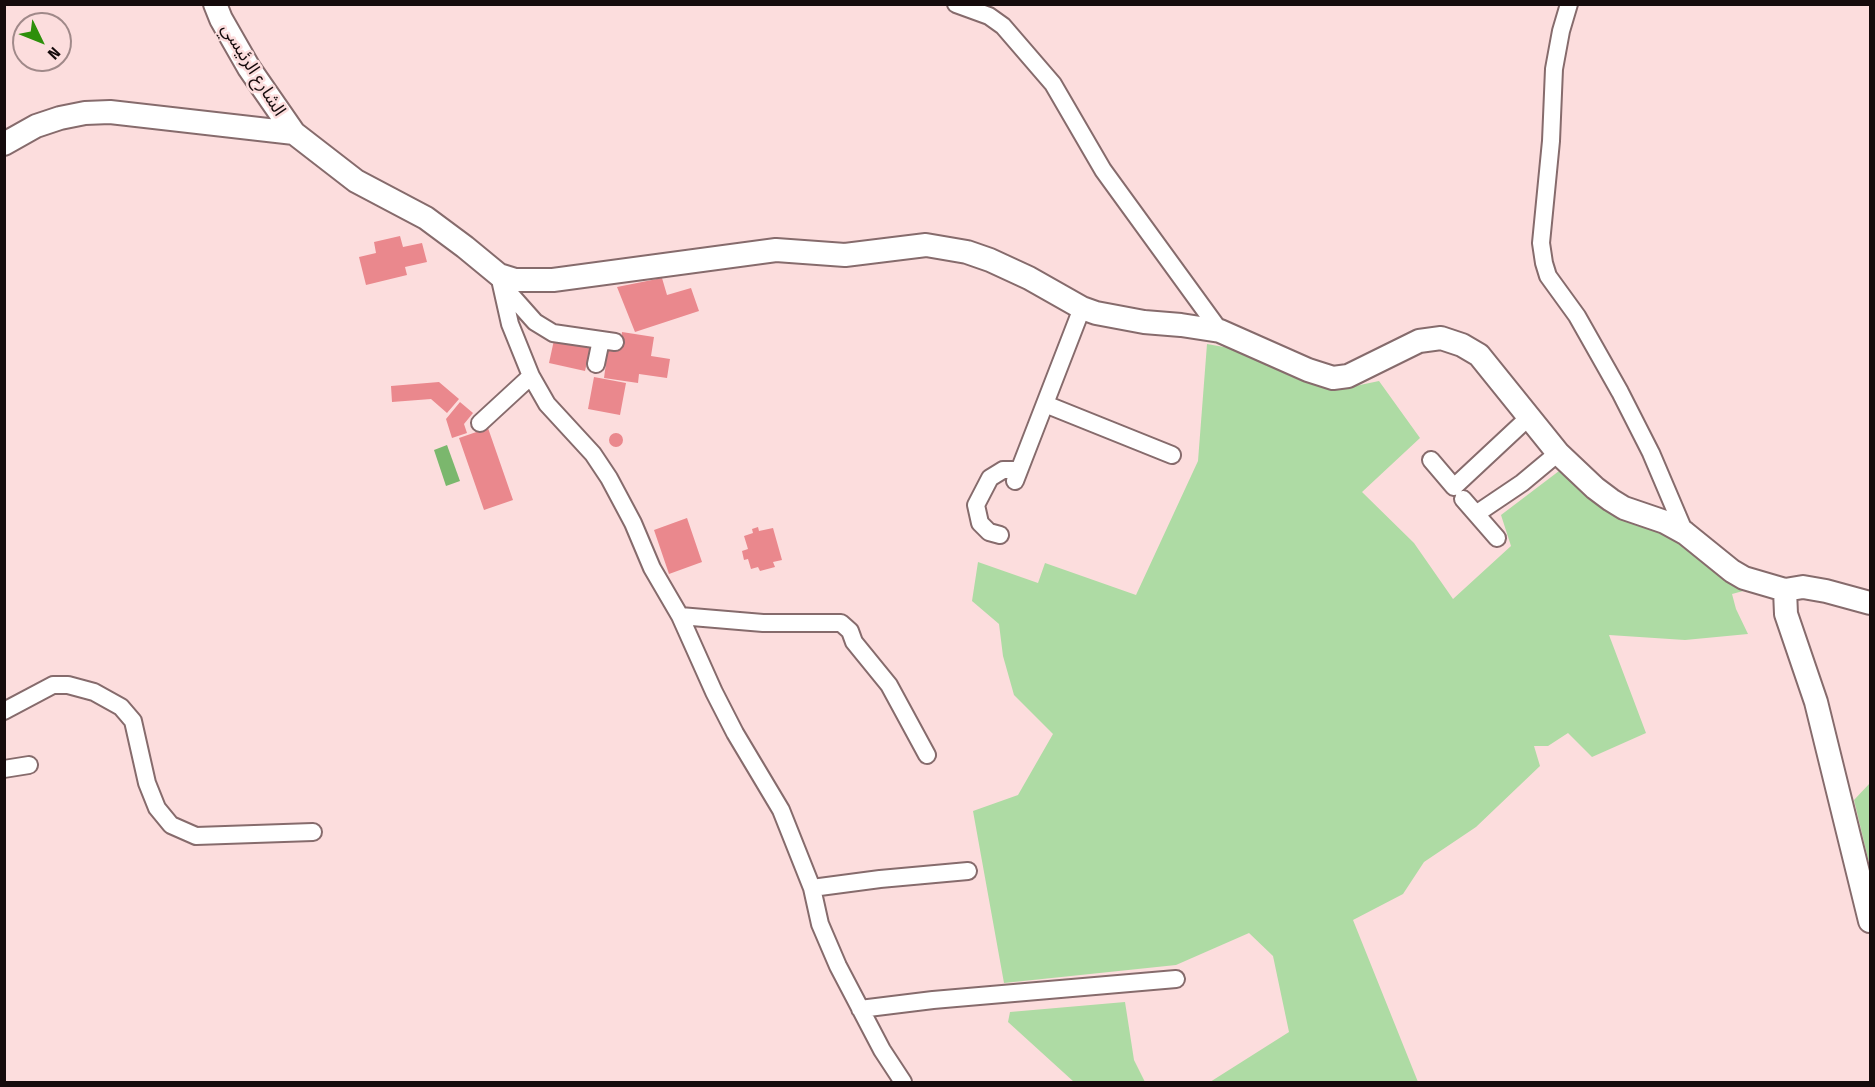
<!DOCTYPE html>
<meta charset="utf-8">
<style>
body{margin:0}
#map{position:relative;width:1875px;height:1087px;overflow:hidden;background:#fcdddd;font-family:"Fira Sans Condensed",sans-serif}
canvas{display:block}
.frame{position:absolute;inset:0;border:6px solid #150b0c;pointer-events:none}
.north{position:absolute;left:12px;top:12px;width:60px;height:60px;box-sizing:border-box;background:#fcdddd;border:2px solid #a08989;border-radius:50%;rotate:133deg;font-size:16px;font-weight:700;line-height:24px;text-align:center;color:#150b0c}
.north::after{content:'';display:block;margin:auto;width:21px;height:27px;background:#2d8f0a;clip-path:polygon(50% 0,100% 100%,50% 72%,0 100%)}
</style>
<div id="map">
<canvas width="1875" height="1087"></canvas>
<div class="frame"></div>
<div class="north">N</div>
</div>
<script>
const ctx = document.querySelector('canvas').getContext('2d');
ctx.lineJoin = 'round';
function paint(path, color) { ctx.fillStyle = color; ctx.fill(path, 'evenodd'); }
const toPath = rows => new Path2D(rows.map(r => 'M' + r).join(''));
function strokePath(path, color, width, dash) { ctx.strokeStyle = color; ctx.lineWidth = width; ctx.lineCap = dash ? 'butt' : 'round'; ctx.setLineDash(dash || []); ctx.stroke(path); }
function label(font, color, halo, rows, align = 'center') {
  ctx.font = font + ' "Fira Sans Condensed","Noto Sans Arabic",sans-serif'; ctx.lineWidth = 5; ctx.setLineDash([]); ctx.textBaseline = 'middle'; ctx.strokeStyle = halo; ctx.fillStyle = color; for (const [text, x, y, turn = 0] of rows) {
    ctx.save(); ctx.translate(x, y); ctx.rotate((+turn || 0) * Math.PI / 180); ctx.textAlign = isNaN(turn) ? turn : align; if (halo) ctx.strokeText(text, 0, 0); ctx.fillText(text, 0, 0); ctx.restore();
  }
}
paint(toPath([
 [1207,344,1235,349,1336,390,1379,381,1420,438,1362,492,1414,543,1453,599,1511,546,1501,515,1559,471,1588,496,1624,520,1655,529,1690,548,1747,590,1732,594,1736,609,1748,634,1685,640,1609,635,1646,733,1592,757,1568,733,1548,746,1534,746,1540,766,1476,827,1424,862,1403,894,1353,920,1418,1082,1210,1082,1289,1032,1273,956,1249,933,1176,965,1004,983,973,811,1018,795,1053,734,1014,695,1003,656,999,624,972,601,978,562,1038,583,1045,563,1136,595,1198,461],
 [1870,783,1870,867,1854,800],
 [1125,1002,1134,1060,1145,1082,1074,1082,1008,1022,1010,1012]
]), '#aedba4');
paint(toPath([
 [447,445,460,481,446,486,434,450]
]), '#7bb76d');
paint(toPath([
 [400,236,403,247,422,243,427,262,405,267,407,275,366,285,359,257,376,253,374,242],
 [662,278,667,295,691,288,699,311,635,332,617,287],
 [622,332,654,337,651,356,670,359,667,378,639,374,638,383,604,378,608,348,620,349],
 [554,340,590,348,585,371,549,363],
 [594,377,626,383,620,415,588,409],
 [439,382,459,399,447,413,431,399,392,402,391,386],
 [460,402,473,413,464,424,467,433,452,438,446,419],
 [488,428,513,500,484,510,459,438],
 '609 440a7 7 0 1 1 14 0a7 7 0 1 1-14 0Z',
 [687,518,702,562,669,574,654,530],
 [758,527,759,531,773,528,782,560,773,562,775,567,760,571,758,567,751,569,748,559,744,560,742,551,748,549,744,536,753,533,752,529]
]), '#ea888d');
const street = toPath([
 [956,4,989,16,1003,26,1053,84,1103,170,1220,331],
 [1569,4,1561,31,1554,69,1551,141,1541,243,1544,263,1548,276,1577,316,1620,392,1651,453,1685,533],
 [499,275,510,324,531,376,547,404,593,454,609,478,633,523,652,568,680,616,714,692,735,733,781,810,812,888,820,924,838,966,882,1050,903,1082],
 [503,286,535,322,553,333,615,342],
 [596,364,601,340],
 [1045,404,1172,455],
 [480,423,531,376],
 [1431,460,1454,487,1529,417],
 [1015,481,1082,308],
 [1463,499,1497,538],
 [1476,514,1522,483,1558,453],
 [1000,535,989,532,980,523,976,505,990,478,1003,470,1019,470],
 [680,616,763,623,841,623,850,631,854,642,889,685,927,755],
 [4,711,53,685,68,685,94,692,121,707,133,721,147,783,157,808,171,825,196,836,313,832],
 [4,769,29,765],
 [812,888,880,879,968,871],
 [860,1009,933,1000,1176,979]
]);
const secondary = toPath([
 [215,4,221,19,249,68,294,133],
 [4,144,36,126,60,118,85,113,110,112,294,133,356,181,426,218,465,247,499,275,515,280,553,280,776,250,845,255,926,245,967,252,990,260,1029,278,1082,308,1096,313,1144,322,1181,325,1220,331,1308,370,1333,378,1348,376,1419,341,1441,338,1462,345,1479,355,1558,453,1595,488,1611,500,1624,508,1665,522,1685,533,1732,571,1744,578,1785,590,1803,587,1826,591,1870,603],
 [1785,590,1786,614,1816,702,1870,921]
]);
strokePath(street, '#866b6c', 20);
strokePath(secondary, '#866b6c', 26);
strokePath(street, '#fff', 16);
strokePath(secondary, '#fff', 22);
label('18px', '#150b0c', '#fcdddd', [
 ["الشارع الرئيسي",253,70,58]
]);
</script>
